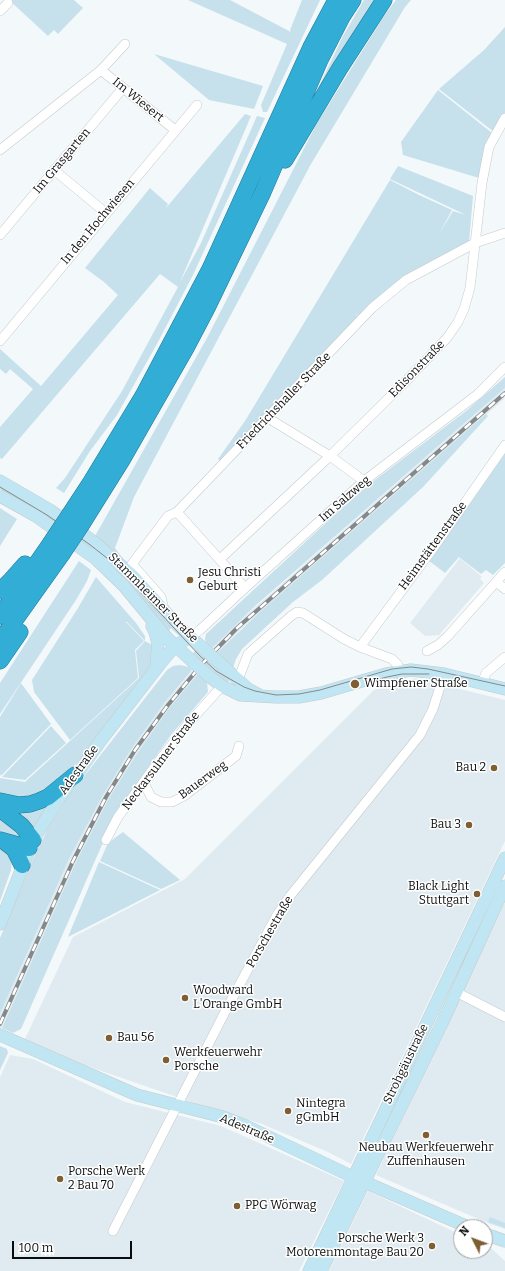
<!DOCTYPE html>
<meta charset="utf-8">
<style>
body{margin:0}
#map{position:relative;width:505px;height:1271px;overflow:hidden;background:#f3f8fa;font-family:Bitter,serif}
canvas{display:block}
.north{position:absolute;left:453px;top:1219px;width:40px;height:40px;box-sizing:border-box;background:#fff;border:1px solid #9d9e9e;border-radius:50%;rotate:312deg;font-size:11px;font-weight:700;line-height:16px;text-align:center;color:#0b0c0d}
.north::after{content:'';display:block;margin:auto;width:14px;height:18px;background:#7d5f33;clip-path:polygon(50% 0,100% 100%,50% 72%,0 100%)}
.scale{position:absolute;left:12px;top:1241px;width:120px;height:18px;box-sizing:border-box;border:2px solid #0b0c0d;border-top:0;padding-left:5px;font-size:12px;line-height:14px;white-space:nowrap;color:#0b0c0d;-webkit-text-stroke:3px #fff;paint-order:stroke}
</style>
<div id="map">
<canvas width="505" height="1271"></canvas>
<div class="north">N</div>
<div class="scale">100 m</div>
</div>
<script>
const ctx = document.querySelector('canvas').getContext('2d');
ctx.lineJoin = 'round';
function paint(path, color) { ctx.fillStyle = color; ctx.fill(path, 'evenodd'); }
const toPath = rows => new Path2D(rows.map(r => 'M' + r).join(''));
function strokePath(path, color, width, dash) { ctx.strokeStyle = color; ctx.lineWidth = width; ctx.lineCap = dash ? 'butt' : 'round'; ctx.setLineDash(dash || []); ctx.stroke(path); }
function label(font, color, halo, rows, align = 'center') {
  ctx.font = font + ' Bitter,serif'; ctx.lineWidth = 3; ctx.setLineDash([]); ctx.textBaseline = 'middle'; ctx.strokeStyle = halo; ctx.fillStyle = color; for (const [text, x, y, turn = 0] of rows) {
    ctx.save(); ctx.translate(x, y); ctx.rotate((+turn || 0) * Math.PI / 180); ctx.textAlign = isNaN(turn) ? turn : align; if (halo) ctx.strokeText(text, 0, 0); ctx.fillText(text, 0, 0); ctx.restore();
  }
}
paint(toPath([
 [505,388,504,399,240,630,205,666,170,707,138,752,109,798,76,862,0,1032,0,1014,69,859,103,795,132,748,165,702,212,648,235,625],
 [460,558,482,577,480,579,484,583,439,635,425,636,410,623],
 [414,678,505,700,505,841,351,1164,328,1152,262,1124,206,1107,84,1065,25,1039,73,937,185,879,374,690],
 [505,902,505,1229,490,1224,376,1175],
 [10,1055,33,1059,125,1102,221,1126,344,1181,299,1271,0,1271,0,1077],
 [368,1191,461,1235,461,1251,485,1251,485,1246,492,1249,505,1261,505,1271,329,1271]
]), '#dfebf0');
paint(toPath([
 [9,0,74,0,83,8,58,34,54,30,48,36],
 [188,0,230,0,291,32,290,30,302,0,320,0,267,112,263,112,261,105,287,44],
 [364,0,378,0,314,97,343,36],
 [396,0,411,0,405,7,311,164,134,497,115,548,128,565,95,536,207,338,316,125,384,16],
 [505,27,505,114,494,132,439,89,484,50],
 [154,54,263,86,254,109,209,100],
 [438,90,492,133,479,178,403,155,401,142],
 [245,114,251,116,180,282,201,243,257,116,265,118,193,275,158,342,117,415,90,451,64,493,56,488,65,478,122,391,178,287,160,274,2,459,0,458,0,427,33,389,10,369,6,374,0,369,0,349,41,386,118,295,104,282,85,268,150,188,168,204,166,208],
 [398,166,473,196,469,242,407,275,360,317,354,313,360,318,222,463,218,459,245,421,390,180,419,195,393,236,419,195,452,210,439,234,453,211,466,215,390,179],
 [505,377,505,388,499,393,255,606,212,648,206,643,205,639,206,634,329,520,367,486,466,411],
 [486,414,488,416,423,487,322,580,293,602,242,649,236,659,233,668,217,653,260,612],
 [505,451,505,563,493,575,486,570,481,574,459,557,445,573,428,560],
 [0,508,17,519,0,546],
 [92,543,110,558,173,626,168,631,87,550],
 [79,561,91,570,87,581,76,600,0,714,0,683],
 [96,577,136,623,145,636,145,641,156,647,152,662,143,680,79,760,59,783,39,796,22,799,0,796,0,778,25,782,139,678,136,651,145,641,127,622,125,623,127,623,144,641,135,650,138,678,70,740,34,692,32,680,78,608],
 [196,650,224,675,230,678,228,682,240,688,239,692,191,655],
 [180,665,189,667,192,670,165,702,132,748,103,795,69,859,0,1014,0,938,33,859,48,828,67,798,167,670,173,666],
 [198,674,207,682,208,692,171,735,116,813,21,1029,13,1033,2,1028,76,862,109,798,138,752,170,707],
 [21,683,51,724,1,776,0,774,0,717],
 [51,726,66,743,25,780,2,777],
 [50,802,32,831,0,807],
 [0,818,21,832,26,840,0,834],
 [123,832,180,880,161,889,100,861,108,843],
 [0,849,5,852,12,858,11,870,0,901],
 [99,862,160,890,68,937],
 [0,1046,7,1049,8,1053,0,1070],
 [490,1217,505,1223,505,1228,488,1222]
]), '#c6e1ec');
const street = toPath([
 [0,11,8,3],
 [101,70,175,130],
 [0,150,101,70,125,44],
 [54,170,106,213],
 [0,235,123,88],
 [0,341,197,105],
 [268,418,330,456,364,481],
 [177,512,245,588],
 [220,559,330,456,405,382,447,338,458,322,464,309,470,288,482,183,489,147,505,118],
 [496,582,505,589],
 [164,609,161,597,132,564,168,516,177,512,372,308,406,280,475,243,505,233],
 [190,637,200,630,245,588,364,481,478,394,505,367],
 [360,647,434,547,505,445],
 [427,651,438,645,448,636,505,572],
 [238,680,248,654,291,616,297,612,303,613,344,639,360,647,392,659,398,665,399,671],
 [482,683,486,673,505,657],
 [144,783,151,797,161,802,172,802,184,796,236,756,239,746],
 [106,840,118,817,162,757,187,725,222,686],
 [456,992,505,1017],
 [113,1231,226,1010,277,915,290,896,420,735,433,709,444,674]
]);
const secondary = toPath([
 [0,481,50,510,95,543,133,576,178,626,204,649],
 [0,496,36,516,96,559,124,586,167,638,193,662],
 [152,626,155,632,158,644,156,668],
 [222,665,248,689,259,695],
 [210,677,222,686,240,695,276,697,299,697,321,693,386,674,411,670,444,674,505,689],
 [0,924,33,840,56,803,102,739,163,660,175,646,190,637],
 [0,1035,137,1095,223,1117,246,1126,353,1177,468,1227],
 [485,1234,505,1241],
 [309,1271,505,858],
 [321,1271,442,1023,505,886]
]);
const highway = toPath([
 [285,160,340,68,384,0],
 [70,514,91,482,143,396,210,269,311,47,336,0],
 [82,524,122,460,186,348,207,308,263,192,320,60,342,17,353,0],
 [0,591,10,581,25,564],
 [0,616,50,544],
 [0,641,62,554],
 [0,661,20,632],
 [0,801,19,805,30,804,39,801,48,797,75,775],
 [0,809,22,826,33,840],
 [0,840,29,848],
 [5,842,14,849,22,865]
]);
strokePath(street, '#c5cacc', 10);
strokePath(secondary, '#c5cacc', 13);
strokePath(highway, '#247590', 17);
strokePath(street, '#fff', 9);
strokePath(secondary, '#c1e6f3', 12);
strokePath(highway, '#31add6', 16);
strokePath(toPath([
 [0,487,47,515,89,544,112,562,137,588,199,655,216,671,244,687,255,691,276,695,299,694,320,690,392,669,411,667,428,669,505,686],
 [368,682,387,677,402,674,429,674]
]), '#858889', 1);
const rail = toPath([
 [0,1024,73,861,106,797,135,750,168,705,202,664,237,628,505,393]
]);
strokePath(rail, '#858889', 4);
strokePath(rail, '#fff', 2.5, [8]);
const secondaryBridge = toPath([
 [204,649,222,665],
 [193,662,210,677]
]);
const highwayBridge = toPath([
 [50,544,70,514],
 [62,554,82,524]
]);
strokePath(secondaryBridge, '#c5cacc', 13, []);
strokePath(highwayBridge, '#247590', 17, []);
strokePath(secondaryBridge, '#c1e6f3', 12);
strokePath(highwayBridge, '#31add6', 16);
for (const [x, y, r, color] of [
 [190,580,4,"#7d5f33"],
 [355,684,5,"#7d5f33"],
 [494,768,4,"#7d5f33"],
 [469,825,4,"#7d5f33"],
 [477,894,4,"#7d5f33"],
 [185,998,4,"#7d5f33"],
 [109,1038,4,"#7d5f33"],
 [166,1060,4,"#7d5f33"],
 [288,1111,4,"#7d5f33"],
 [426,1135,4,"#7d5f33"],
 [60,1179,4,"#7d5f33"],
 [237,1206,4,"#7d5f33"],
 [432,1246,4,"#7d5f33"]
]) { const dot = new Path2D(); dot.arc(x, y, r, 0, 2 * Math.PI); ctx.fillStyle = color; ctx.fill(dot); strokePath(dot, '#fff', 1.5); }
label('12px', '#0b0c0d', '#fff', [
 ["Im Wiesert",138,100,39],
 ["Im Grasgarten",62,161,-50],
 ["In den Hochwiesen",98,222,-50],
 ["Edisonstraße",417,369,-46],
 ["Friedrichshaller Straße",284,401,-46],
 ["Im Salzweg",345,499,-41],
 ["Heimstättenstraße",433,546,-54],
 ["Stammheimer Straße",153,598,45],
 ["Neckarsulmer Straße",161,761,-53],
 ["Adestraße",79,770,-54],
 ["Bauerweg",203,780,-36],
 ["Porschestraße",270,932,-60],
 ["Strohgäustraße",406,1064,-64],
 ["Adestraße",247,1129,23]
]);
label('12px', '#0b0c0d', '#fff', [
 ["Jesu Christi",198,573],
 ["Geburt",198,587],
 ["Wimpfener Straße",364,684],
 ["Bau 2",486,768,"right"],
 ["Bau 3",461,825,"right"],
 ["Black Light",469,887,"right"],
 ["Stuttgart",469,901,"right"],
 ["Woodward",193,991],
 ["L'Orange GmbH",193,1005],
 ["Bau 56",117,1038],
 ["Werkfeuerwehr",174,1053],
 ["Porsche",174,1067],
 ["Nintegra",296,1104],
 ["gGmbH",296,1118],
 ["Neubau Werkfeuerwehr",426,1148,"center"],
 ["Zuffenhausen",426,1162,"center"],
 ["Porsche Werk",68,1172],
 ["2 Bau 70",68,1186],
 ["PPG Wörwag",245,1206],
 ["Porsche Werk 3",424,1239,"right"],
 ["Motorenmontage Bau 20",424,1253,"right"]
], 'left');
</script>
